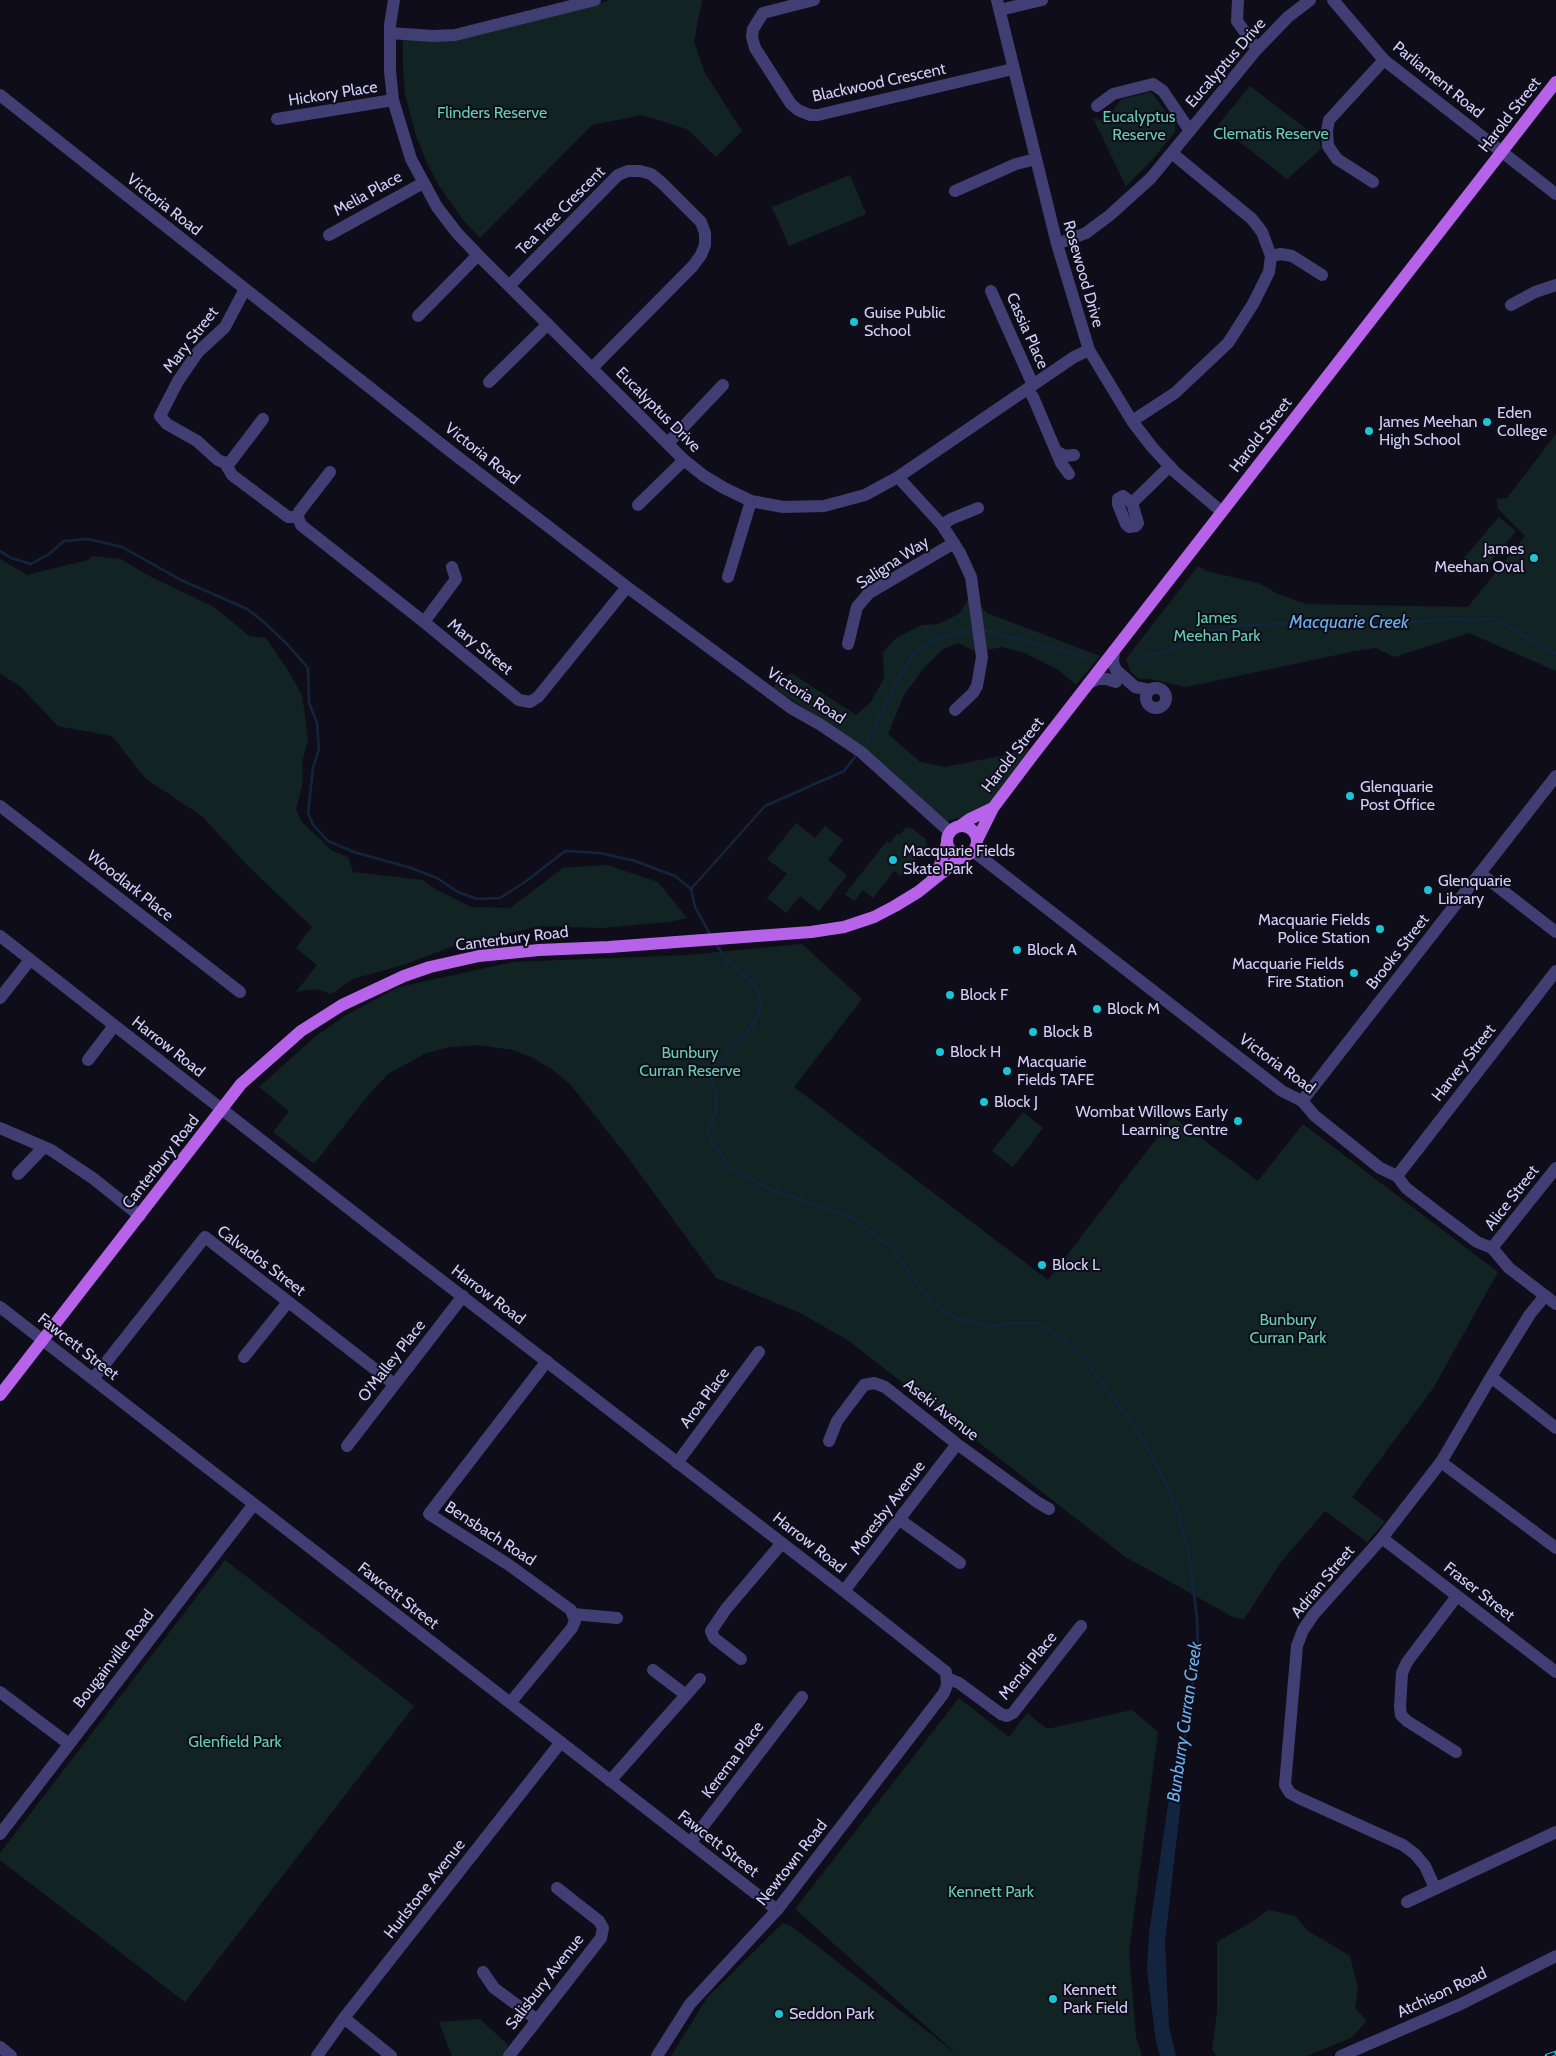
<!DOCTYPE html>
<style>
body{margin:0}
canvas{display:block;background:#100d1a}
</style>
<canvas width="1556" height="2056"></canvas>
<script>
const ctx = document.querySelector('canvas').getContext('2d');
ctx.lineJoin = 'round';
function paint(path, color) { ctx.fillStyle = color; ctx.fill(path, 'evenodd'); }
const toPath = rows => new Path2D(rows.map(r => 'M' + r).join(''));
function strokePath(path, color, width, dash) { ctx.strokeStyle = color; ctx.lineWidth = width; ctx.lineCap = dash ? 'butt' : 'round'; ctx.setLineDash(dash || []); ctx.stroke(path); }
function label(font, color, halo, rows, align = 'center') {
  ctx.font = font + ' Cabin,sans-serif'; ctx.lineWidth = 4; ctx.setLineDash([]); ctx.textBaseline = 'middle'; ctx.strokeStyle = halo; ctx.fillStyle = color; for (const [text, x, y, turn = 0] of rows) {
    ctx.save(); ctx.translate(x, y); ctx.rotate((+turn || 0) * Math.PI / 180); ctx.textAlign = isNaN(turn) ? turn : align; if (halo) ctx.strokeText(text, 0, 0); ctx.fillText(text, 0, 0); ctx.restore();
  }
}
paint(toPath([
 [611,0,702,0,694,42,705,73,742,131,716,157,687,129,642,115,592,125,480,238,463,220,439,186,428,165,416,136,405,94,403,66,403,38,478,35],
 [1250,86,1310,132,1318,133,1321,149,1287,179,1218,125],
 [1151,92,1175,124,1175,132,1152,160,1126,186,1093,118,1100,120,1106,119,1122,99],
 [850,175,866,214,789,246,772,207],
 [1556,434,1556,671,1469,633,1394,657,1376,648,1355,651,1186,687,1150,679,1139,679,1131,672,1126,659,1198,566,1206,571,1258,583,1278,594,1306,604,1468,607,1525,536,1498,509,1497,499,1507,498],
 [1499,517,1516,531,1482,572,1464,558],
 [92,556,121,559,147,575,214,607,249,636,266,638,289,672,302,695,308,739,302,763,303,781,296,809,301,821,331,850,348,857,353,872,423,880,433,888,471,907,510,908,563,868,607,865,658,882,687,918,668,922,601,928,540,926,450,947,406,964,353,979,331,994,315,989,296,992,317,965,296,948,312,927,247,865,202,816,146,779,112,736,58,726,20,686,0,674,0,559,27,575,88,560],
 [970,596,987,613,1100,656,1076,685,1057,669,1025,653,1002,647,977,652,958,643,943,649,924,668,904,695,888,734,920,762,945,767,1006,755,1030,748,983,812,946,821,871,753,773,687,791,673,856,715,871,702,884,678,883,652,895,639,921,625,939,624,959,614],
 [796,823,815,838,825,826,843,840,828,860,847,875,819,911,800,896,786,913,767,898,787,874,767,859],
 [906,827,908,828,910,827,927,840,925,842,927,844,902,876,894,871,873,898,863,890,854,901,845,894,887,841,890,843,898,833,900,835],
 [802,944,862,999,794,1087,1048,1280,1173,1117,1258,1181,1303,1124,1498,1272,1434,1387,1352,1497,1385,1522,1367,1542,1325,1511,1281,1562,1244,1619,1233,1617,1124,1556,848,1340,798,1312,716,1278,627,1156,570,1084,553,1070,533,1058,513,1050,478,1045,450,1047,426,1053,388,1074,370,1093,314,1164,273,1132,289,1111,259,1087,317,1035,348,1014,399,987,513,962,687,955],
 [1023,1112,1043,1128,1013,1167,992,1151],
 [225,1560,414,1706,185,2002,0,1860,0,1853],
 [959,1698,1009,1737,1027,1713,1047,1729,1132,1710,1158,1732,1129,1951,1136,2037,1142,2056,671,2056,707,1998,783,1923,791,1926,959,2056,795,1909],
 [1268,1910,1295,1916,1308,1931,1350,1956,1358,1989,1355,2008,1367,2021,1351,2038,1307,2056,1216,2056,1212,2049,1217,2013,1217,1942,1250,1923],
 [480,2019,508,2045,504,2056,452,2056,439,2022]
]), '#112423');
paint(toPath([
 [1169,1798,1181,1800,1165,1942,1169,2027,1176,2056,1160,2056,1156,2042,1147,1969,1149,1934]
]), '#13253e');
strokePath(toPath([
 [0,551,11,558,31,564,49,554,64,541,88,539,122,547,181,580,247,609,264,622,288,645,308,668,309,703,317,723,319,749,313,768,308,813,313,825,328,841,354,852,411,868,437,878,458,892,477,899,500,898,525,882,565,851,600,853,635,861,675,876,691,889,695,907,711,936],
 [982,630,1087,657],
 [1140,661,1147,656,1182,646,1209,632,1236,626,1323,621,1397,624,1453,619,1477,620,1492,618,1556,654],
 [867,742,895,685,914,654,933,640,963,632,974,631],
 [691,889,765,806,844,771,855,757],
 [715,943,728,961,751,981,759,992,761,1002,758,1016,750,1028,721,1058,711,1079,716,1095,716,1111,708,1131,713,1145,731,1168,765,1187,851,1217,891,1247,925,1294,937,1307,956,1318,991,1327,1009,1323,1038,1323,1060,1336,1084,1359,1138,1432,1162,1475,1177,1509,1189,1555,1197,1618,1198,1652,1175,1801]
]), '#13253e', 2.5);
strokePath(toPath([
 [394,0,390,25,390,71,393,100,411,159,437,207,457,233,478,255,684,460,704,476,724,488,751,501,783,507,824,506,865,495,898,477,1074,357,1089,350],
 [814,0,763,13,753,29,752,37,755,48,791,104,798,110,810,115,818,115,1013,69],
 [997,0,1057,244,1089,350,1132,421,1152,447,1175,472,1222,512],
 [1238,0,1237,21,1257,49],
 [1333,0,1384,60,1556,194],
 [1000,10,1042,0],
 [390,33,433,36,455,35,595,0],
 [0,95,450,451,627,587,791,708,821,725,861,752,950,832],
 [1097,106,1113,94,1153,84,1163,91,1190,131],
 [277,119,393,100],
 [1373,182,1337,159,1328,146,1327,131,1329,120,1384,60],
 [955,191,1016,164,1036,159],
 [329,235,423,183],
 [1057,244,1086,233,1110,215,1151,178,1257,49,1288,17,1310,0],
 [1271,256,1281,254,1292,256,1322,275],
 [509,286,618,175,628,171,640,171,651,174,662,183,701,222,705,233,705,245,701,255,693,266,592,368],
 [245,289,225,327,198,352,178,381,160,416,167,424,197,441,218,460,225,463,232,475,288,517,298,517],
 [991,291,1033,385],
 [1511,305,1535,292,1556,285],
 [418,316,478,255],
 [489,382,548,324],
 [1027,389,1033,397,1061,463,1069,474],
 [1132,421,1175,393,1228,343,1253,304,1269,272,1271,256,1262,232,1252,219,1173,154],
 [668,443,723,385],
 [1056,451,1065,456,1074,455],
 [225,463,231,461,263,419],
 [330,472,299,512,298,517,301,525,424,622,519,700,530,702,538,697,627,587],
 [898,477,942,525,960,553,971,577,982,657,977,686,973,693,955,710],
 [1123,496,1132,503,1138,523,1136,526,1129,527,1126,524,1118,504,1118,499,1123,496],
 [1132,503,1170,466],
 [638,505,684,460],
 [942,525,951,519,978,508],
 [728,577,751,501],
 [424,622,456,579,452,567],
 [848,644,857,607,869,593,954,543],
 [1114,651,1113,662,1116,670,1135,687,1150,690],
 [1089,683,1098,679,1107,679,1116,682],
 '1146 698a10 10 0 1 1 20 0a10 10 0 1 1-20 0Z',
 [0,806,240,992],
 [973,851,1282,1091,1302,1101,1315,1116,1380,1168,1397,1176,1406,1188,1441,1215,1477,1242,1492,1248,1509,1268,1556,1304],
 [1480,873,1556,932],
 [0,936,393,1243,844,1591,946,1672,947,1685,944,1693,777,1910,690,2004,657,2056],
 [0,998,30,960],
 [88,1060,114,1026],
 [1302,1101,1556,776],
 [0,1128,51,1150,94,1179,140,1216],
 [18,1174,44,1147],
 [1397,1176,1556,971],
 [1492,1248,1556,1168],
 [0,1307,777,1910],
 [244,1357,288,1302],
 [1491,1377,1556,1428],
 [93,1379,205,1237,394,1384],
 [829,1441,837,1421,864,1385,874,1383,885,1387,957,1444,1037,1502,1049,1509],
 [347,1446,463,1296],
 [1441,1462,1556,1548],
 [677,1463,759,1352],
 [900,1520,960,1563],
 [1382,1538,1556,1672],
 [844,1591,957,1444],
 [573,1614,617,1618],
 [741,1659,714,1638,711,1631,726,1609,782,1543],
 [947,1678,959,1683,1001,1714,1007,1716,1013,1713,1081,1626],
 [0,1692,69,1744],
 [686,1695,700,1679],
 [510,1703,572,1628,575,1621,571,1610,509,1565,429,1514,547,1361],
 [1456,1752,1407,1721,1401,1715,1400,1707,1402,1673,1407,1662,1457,1596],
 [610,1781,686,1695,653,1670],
 [0,1834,254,1504],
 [690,1843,802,1697],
 [1435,1888,1425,1866,1415,1854,1403,1845,1299,1798,1290,1793,1285,1785,1297,1646,1303,1630,1314,1614,1382,1538,1441,1462,1491,1377,1530,1314,1545,1296],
 [1407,1902,1556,1832],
 [483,1972,494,1988,536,2019],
 [344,2018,391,2056],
 [0,2047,11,2056],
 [317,2056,344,2018,561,1742],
 [509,2056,601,1938,603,1928,599,1921,557,1888],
 [1341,2056,1461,2004,1556,1956]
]), '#403e73', 12);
strokePath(toPath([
 [960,826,970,819,993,808],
 '947 841a15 15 0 1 1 30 0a15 15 0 1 1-30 0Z',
 [977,840,993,808,1033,755,1556,82],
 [933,878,940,865,947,843],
 [0,1395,241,1084,301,1031,342,1005,404,976,430,967,479,956,539,950,609,947,811,932,844,927,874,917,895,906,918,892,963,856]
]), '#b663ea', 12);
const rail = toPath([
 [1547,2056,1556,2053]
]);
strokePath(rail, '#1dc4d5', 4.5);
strokePath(rail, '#100d1a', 2.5, [8]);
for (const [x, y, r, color] of [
 [854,322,5,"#1dc4d5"],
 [1487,422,5,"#1dc4d5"],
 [1369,431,5,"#1dc4d5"],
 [1534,558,5,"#1dc4d5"],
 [1350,796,5,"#1dc4d5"],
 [893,860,5,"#1dc4d5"],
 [1428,890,5,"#1dc4d5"],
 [1380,929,5,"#1dc4d5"],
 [1017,950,5,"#1dc4d5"],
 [1354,973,5,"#1dc4d5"],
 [950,995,5,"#1dc4d5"],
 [1097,1009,5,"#1dc4d5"],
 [1033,1032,5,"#1dc4d5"],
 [940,1052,5,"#1dc4d5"],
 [1007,1071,5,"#1dc4d5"],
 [984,1102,5,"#1dc4d5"],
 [1238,1121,5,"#1dc4d5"],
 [1042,1265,5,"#1dc4d5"],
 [1053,1999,5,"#1dc4d5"],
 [779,2014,5,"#1dc4d5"]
]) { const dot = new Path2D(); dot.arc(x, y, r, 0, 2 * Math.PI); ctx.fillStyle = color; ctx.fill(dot); strokePath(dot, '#100d1a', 2); }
label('16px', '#d2cef8', '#100d1a', [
 ["Eucalyptus Drive",1226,63,-49],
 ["Parliament Road",1438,80,39],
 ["Blackwood Crescent",879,83,-12],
 ["Hickory Place",333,94,-9],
 ["Harold Street",1510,115,-52],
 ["Melia Place",368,194,-29],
 ["Victoria Road",164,205,38],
 ["Tea Tree Crescent",561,211,-45],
 ["Rosewood Drive",1083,274,74],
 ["Cassia Place",1027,331,66],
 ["Mary Street",191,340,-52],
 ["Eucalyptus Drive",658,410,45],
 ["Harold Street",1261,435,-52],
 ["Victoria Road",482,454,38],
 ["Saligna Way",893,563,-33],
 ["Mary Street",480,647,39],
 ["Victoria Road",806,696,33],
 ["Harold Street",1013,755,-52],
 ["Woodlark Place",130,886,38],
 ["Canterbury Road",512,939,-7],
 ["Brooks Street",1398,952,-52],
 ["Harrow Road",168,1047,38],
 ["Harvey Street",1464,1063,-52],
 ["Victoria Road",1277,1064,36],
 ["Canterbury Road",161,1162,-52],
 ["Alice Street",1512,1198,-52],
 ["Calvados Street",261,1261,37],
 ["Harrow Road",488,1295,37],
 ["Fawcett Street",78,1347,38],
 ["O'Malley Place",392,1361,-52],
 ["Aroa Place",705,1398,-53],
 ["Aseki Avenue",941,1410,38],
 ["Moresby Avenue",888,1508,-53],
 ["Bensbach Road",490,1534,33],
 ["Harrow Road",809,1543,38],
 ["Adrian Street",1323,1582,-50],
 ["Fraser Street",1479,1592,38],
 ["Fawcett Street",398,1596,38],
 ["Bougainville Road",114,1659,-52],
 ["Mendi Place",1028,1666,-51],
 ["Kerema Place",733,1760,-53],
 ["Fawcett Street",718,1844,38],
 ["Newtown Road",792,1863,-52],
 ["Hurlstone Avenue",425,1889,-52],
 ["Salisbury Avenue",545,1982,-52],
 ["Atchison Road",1442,1993,-25]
]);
label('16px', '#64cdb2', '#100d1a', [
 ["Flinders Reserve",492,113],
 ["Eucalyptus",1139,117],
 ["Reserve",1139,135],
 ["Clematis Reserve",1271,134],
 ["James",1217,618],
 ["Meehan Park",1217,636],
 ["Bunbury",690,1053],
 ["Curran Reserve",690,1071],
 ["Bunbury",1288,1320],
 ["Curran Park",1288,1338],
 ["Glenfield Park",235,1742],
 ["Kennett Park",991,1892]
]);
label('16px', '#d2cef8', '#100d1a', [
 ["Guise Public",864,313],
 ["School",864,331],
 ["Eden",1497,413],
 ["College",1497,431],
 ["James Meehan",1379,422],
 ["High School",1379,440],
 ["James",1524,549,"right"],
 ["Meehan Oval",1524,567,"right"],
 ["Glenquarie",1360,787],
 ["Post Office",1360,805],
 ["Macquarie Fields",903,851],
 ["Skate Park",903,869],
 ["Glenquarie",1438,881],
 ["Library",1438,899],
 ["Macquarie Fields",1370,920,"right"],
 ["Police Station",1370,938,"right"],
 ["Block A",1027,950],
 ["Macquarie Fields",1344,964,"right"],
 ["Fire Station",1344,982,"right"],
 ["Block F",960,995],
 ["Block M",1107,1009],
 ["Block B",1043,1032],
 ["Block H",950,1052],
 ["Macquarie",1017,1062],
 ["Fields TAFE",1017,1080],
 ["Block J",994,1102],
 ["Wombat Willows Early",1228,1112,"right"],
 ["Learning Centre",1228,1130,"right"],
 ["Block L",1052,1265],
 ["Kennett",1063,1990],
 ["Park Field",1063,2008],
 ["Seddon Park",789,2014]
], 'left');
label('italic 18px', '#69b0eb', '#100d1a', [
 ["Macquarie Creek",1349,623],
 ["Bunburry Curran Creek",1185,1722,-82]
]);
</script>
